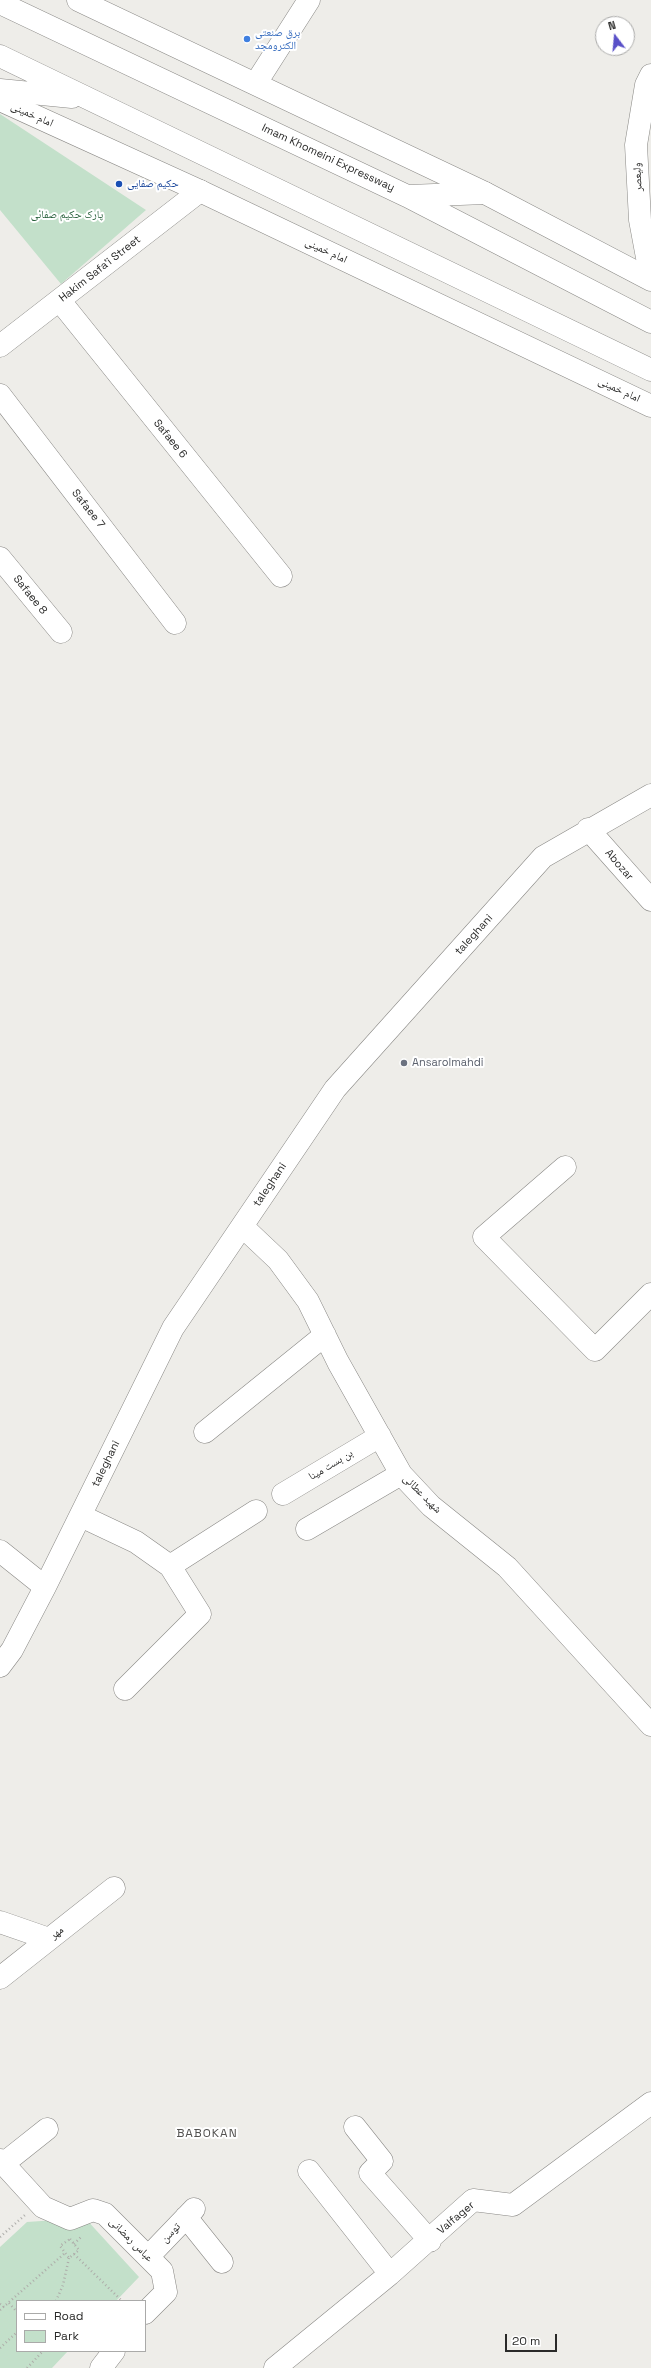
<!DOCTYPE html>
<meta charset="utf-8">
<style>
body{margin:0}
#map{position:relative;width:651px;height:2368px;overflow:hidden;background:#eeede9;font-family:"Space Grotesk",sans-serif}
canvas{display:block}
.legend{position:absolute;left:16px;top:2300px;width:130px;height:52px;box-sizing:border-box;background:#fff;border:1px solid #aaaaa9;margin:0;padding:5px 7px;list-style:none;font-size:12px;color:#2a2a29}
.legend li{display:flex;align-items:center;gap:8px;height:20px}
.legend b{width:20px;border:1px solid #aaaaa9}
.north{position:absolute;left:595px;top:16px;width:40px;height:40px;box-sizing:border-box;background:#fff;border:1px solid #aaaaa9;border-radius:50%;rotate:344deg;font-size:11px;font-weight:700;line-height:16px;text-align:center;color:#2a2a29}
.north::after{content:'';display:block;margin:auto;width:14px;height:18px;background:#5950c8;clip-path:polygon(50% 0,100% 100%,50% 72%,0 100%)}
.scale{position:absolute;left:505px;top:2334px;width:52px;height:18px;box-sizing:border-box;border:2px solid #2a2a29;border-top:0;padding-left:5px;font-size:12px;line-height:14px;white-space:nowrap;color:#2a2a29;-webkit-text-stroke:3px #fff;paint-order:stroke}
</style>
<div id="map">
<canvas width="651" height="2368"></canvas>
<ul class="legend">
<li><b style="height:5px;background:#fff"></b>Road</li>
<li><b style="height:11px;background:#c3e0ca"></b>Park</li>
</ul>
<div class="north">N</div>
<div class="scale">20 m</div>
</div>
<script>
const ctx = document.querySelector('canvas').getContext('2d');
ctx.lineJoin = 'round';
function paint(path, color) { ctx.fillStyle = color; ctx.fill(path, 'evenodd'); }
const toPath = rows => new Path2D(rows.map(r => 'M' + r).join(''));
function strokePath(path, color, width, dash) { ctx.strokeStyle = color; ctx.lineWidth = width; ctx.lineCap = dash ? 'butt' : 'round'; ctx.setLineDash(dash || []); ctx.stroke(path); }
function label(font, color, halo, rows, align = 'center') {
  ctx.font = font + ' "Space Grotesk","Noto Naskh Arabic",sans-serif'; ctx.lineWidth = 4; ctx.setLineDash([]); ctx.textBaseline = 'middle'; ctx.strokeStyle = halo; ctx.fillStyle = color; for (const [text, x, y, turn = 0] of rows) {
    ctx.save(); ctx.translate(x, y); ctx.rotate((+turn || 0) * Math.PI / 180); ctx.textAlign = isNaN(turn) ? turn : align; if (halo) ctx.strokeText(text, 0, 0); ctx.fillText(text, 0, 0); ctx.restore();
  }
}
paint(toPath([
 [0,114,146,210,61,284,0,210],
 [85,2218,139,2277,116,2301,17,2301,17,2351,68,2351,52,2368,0,2368,0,2247,27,2222]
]), '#c3e0ca');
const minor = toPath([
 [256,83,309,0],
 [651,279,640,220,636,145,646,85,651,75],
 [60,301,281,576],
 [0,346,200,191],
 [0,395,175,623],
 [0,558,61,632],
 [588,829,651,900],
 [565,1167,484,1237,595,1350,651,1294],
 [242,1226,278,1260,308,1301,338,1362,401,1474,431,1506,507,1567,651,1725],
 [205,1432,325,1335],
 [283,1494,380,1436],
 [81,1516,136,1542,170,1566,200,1614,125,1689],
 [307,1529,401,1474],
 [0,1551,45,1587],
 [170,1566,256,1511],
 [0,1666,12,1650,45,1587,173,1328,335,1089,543,857,651,795],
 [0,1922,49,1939],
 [0,1978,114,1888],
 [355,2127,382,2161,370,2173,430,2241],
 [0,2160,43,2207,70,2219,93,2210,105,2214,162,2271,166,2292,145,2313],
 [3,2164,47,2129],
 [309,2171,390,2274],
 [186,2217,222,2262],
 [148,2257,194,2209],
 [101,2368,114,2351],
 [275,2368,390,2274,473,2200,513,2205,651,2103]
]);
const major = toPath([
 [78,0,485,193,651,280],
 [0,100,200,191,651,406]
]);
const highway = toPath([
 [0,3,407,196,651,322],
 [0,56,651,370],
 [0,90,72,97],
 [409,196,485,193]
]);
strokePath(minor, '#898885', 23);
strokePath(major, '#898885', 23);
strokePath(highway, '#898885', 23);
strokePath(toPath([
 [0,2237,25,2215],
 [70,2239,79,2250,69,2258,60,2246,70,2239],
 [74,2244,82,2236],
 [74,2254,122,2301],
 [56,2301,63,2285,69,2258],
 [9,2303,17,2312],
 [0,2304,4,2307],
 [0,2310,65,2253],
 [0,2348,17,2332],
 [27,2368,43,2351]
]), '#adaca9', 2.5, [1, 3]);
strokePath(minor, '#fff', 22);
strokePath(major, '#fff', 22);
strokePath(highway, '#fff', 22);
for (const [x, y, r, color] of [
 [247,39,4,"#3f7fe0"],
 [119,184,4,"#1a4fb4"],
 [404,1063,4,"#6b7280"]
]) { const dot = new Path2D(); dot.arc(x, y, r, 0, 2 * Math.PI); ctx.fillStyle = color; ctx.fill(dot); strokePath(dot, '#fff', 1.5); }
label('11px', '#366cbe', '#fff', [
 ["برق صنعتی",255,33],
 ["الکترومجد",255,46]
], 'left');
label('11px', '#2a2a29', '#fff', [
 ["امام خمینی",32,115,24],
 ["Imam Khomeini Expressway",328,158,25],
 ["ولیعصر",638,177,-93],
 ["امام خمینی",326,251,25],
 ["Hakim Safa'i Street",100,269,-38],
 ["امام خمینی",619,390,25],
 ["Safaee 6",170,439,51],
 ["Safaee 7",88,509,52],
 ["Safaee 8",30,595,51],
 ["Abozar",619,865,49],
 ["taleghani",474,935,-48],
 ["taleghani",270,1185,-56],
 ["taleghani",106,1464,-64],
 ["بن بست مینا",331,1465,-31],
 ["شهید عطائی",422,1494,45],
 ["مهر",57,1933,-38],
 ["Valfager",456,2218,-40],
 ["توسن",171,2233,-46],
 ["عباس رمضانی",131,2240,45]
]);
label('11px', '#164399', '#fff', [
 ["حکیم صفایی",127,184]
], 'left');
label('11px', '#2a623d', '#fff', [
 ["پارک حکیم صفائی",67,215]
]);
label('11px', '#5b616d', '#fff', [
 ["Ansarolmahdi",412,1063]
], 'left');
ctx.letterSpacing = '1px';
label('12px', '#535250', '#fff', [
 ["BABOKAN",207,2134]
]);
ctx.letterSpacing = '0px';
</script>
